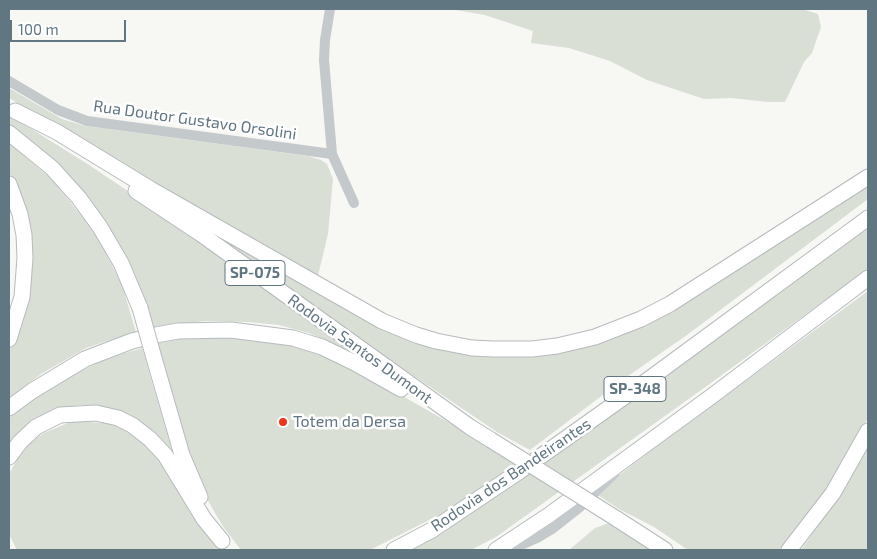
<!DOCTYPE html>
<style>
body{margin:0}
#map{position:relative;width:877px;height:559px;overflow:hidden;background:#f7f7f4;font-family:"Exo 2",sans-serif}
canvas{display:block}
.frame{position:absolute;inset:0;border:10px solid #607681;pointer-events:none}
.scale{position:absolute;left:10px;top:20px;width:116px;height:22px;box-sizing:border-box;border:2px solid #607681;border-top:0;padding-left:6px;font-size:15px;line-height:18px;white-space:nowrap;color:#607681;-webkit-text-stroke:4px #fff;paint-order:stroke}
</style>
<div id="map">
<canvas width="877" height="559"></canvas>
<div class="frame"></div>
<div class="scale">100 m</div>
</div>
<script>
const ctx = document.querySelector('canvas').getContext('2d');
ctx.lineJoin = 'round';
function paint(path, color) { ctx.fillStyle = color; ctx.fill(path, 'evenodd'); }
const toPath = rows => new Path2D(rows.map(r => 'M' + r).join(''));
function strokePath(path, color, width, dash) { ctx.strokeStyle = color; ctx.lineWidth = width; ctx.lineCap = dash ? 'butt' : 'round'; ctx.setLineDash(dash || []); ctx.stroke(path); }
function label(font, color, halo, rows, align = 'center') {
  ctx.font = font + ' "Exo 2",sans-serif'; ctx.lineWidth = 5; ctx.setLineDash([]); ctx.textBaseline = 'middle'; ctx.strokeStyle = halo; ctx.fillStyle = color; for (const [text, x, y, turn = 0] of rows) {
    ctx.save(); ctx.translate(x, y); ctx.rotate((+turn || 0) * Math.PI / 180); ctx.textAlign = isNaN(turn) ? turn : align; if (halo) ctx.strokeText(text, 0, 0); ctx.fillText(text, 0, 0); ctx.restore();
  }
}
paint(toPath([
 [450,9,802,9,818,14,821,27,812,53,804,62,785,102,768,102,731,98,704,99,647,80,610,61,569,48,531,43,533,31,485,15],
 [9,88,62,119,85,126,308,156,321,160,327,164,333,179,328,234,317,280,9,98],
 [9,115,86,163,216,250,352,350,352,352,309,333,279,325,248,322,204,321,153,328,123,257,9,126],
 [9,143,51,179,85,220,99,240,122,285,136,332,107,341,86,348,41,374,9,398,9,347,23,312,13,184,9,177],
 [868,184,868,199,687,335,628,376,530,450,497,432,356,337,189,217,420,341,583,345],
 [868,223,868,269,697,393,496,537,471,550,409,550,445,530,513,484],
 [868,291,868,418,832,481,796,533,781,550,688,550,654,527,619,509,598,495,622,473,656,447],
 [237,335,307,348,378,382,518,462,467,498,443,513,370,550,241,550,224,528,215,513,206,497,189,456,156,341,192,336],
 [142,348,175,461,165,444,154,432,140,422,96,406,80,405,65,408,9,445,9,416,47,389,71,375,109,358],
 [73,421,104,423,116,426,130,432,143,442,157,457,196,521,219,550,17,550,9,534,9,474,18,458,30,443,44,433],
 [868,447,868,550,801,550,846,486],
 [609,523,613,523,653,550,569,550,595,528]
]), '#d9dfd4');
const highway = toPath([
 [15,111,57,132,152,190,382,321,416,335,436,341,472,348,493,349,532,349,557,346,595,337,641,319,670,304,868,177],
 [9,133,52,168,79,198,100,227,121,263,140,308],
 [9,184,20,214,24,235,25,258,22,297,9,339],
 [136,191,201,234,470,427,491,440],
 [154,358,182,455,200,497],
 [9,408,32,391,85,359,132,341,156,335,178,331,231,330,293,338,322,347,355,363,401,389],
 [9,457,20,442,36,427,60,415,96,413,118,418,132,425,150,439,165,455,204,519,222,541],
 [617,519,665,550],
 [394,550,432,530,520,471,641,385,868,218],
 [496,550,549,515,712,396,868,278],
 [789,550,833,493,868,431]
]);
strokePath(highway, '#b6bbbd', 17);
strokePath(toPath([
 [330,9,325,40,324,60,332,154,354,203],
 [9,81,58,110,87,121,332,154],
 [510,550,537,538,552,529,580,507,615,473]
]), '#c4c9cc', 10);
strokePath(highway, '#fff', 15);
const highwayBridge = toPath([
 [140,308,154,358],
 [491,440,617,519]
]);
strokePath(highwayBridge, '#b6bbbd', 17, []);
strokePath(highwayBridge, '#fff', 15);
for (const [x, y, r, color] of [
 [283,422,5,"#f0351b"]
]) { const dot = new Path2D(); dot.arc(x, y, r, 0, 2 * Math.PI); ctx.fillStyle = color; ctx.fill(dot); strokePath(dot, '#fff', 2); }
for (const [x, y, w] of [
 [255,273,60],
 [635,389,62]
]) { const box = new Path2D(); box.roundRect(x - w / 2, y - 12.5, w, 25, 4); ctx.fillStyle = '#fff'; ctx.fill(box); strokePath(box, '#607681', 1); }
label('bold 15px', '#607681', null, [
 ["SP-075",255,273],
 ["SP-348",635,389]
]);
label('16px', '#607681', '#fff', [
 ["Rua Doutor Gustavo Orsolini",195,120,8],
 ["Rodovia Santos Dumont",360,349,36],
 ["Rodovia dos Bandeirantes",511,475,-34]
]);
label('16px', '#607681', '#fff', [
 ["Totem da Dersa",293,422]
], 'left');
</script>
